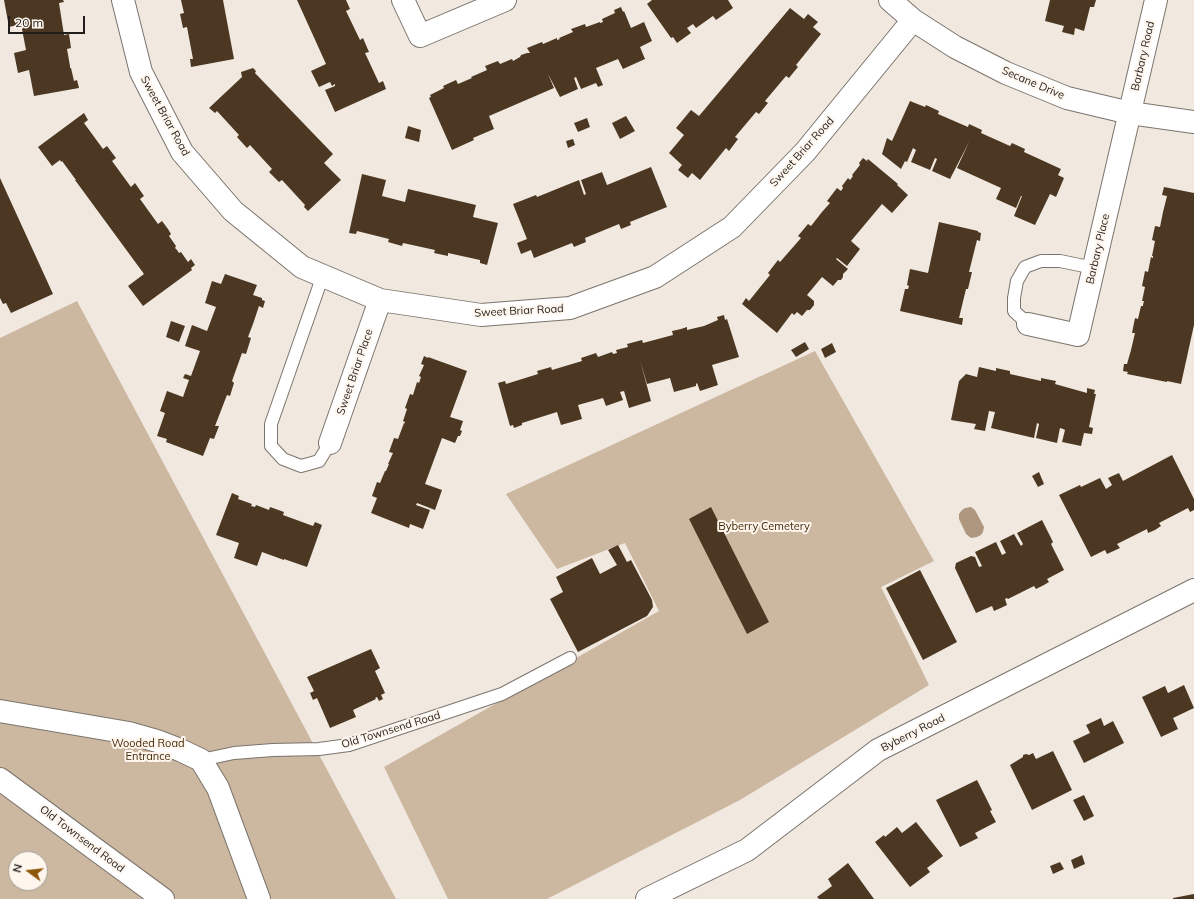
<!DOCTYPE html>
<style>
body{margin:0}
#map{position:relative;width:1194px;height:899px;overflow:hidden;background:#f1e9e0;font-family:Mulish,sans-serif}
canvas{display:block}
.north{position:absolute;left:8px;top:851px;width:40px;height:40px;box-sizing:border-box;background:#fff6ed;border:1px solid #a69f99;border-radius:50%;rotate:285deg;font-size:11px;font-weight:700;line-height:16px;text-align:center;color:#201d1a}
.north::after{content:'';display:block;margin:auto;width:14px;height:18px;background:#8d5708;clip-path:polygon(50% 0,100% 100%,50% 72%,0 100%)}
.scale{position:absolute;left:8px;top:16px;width:77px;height:18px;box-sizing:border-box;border:2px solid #201d1a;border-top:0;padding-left:5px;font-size:12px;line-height:14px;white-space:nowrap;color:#201d1a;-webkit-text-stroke:3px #fff6ed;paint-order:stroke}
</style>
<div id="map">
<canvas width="1194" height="899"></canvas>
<div class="north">N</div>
<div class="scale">20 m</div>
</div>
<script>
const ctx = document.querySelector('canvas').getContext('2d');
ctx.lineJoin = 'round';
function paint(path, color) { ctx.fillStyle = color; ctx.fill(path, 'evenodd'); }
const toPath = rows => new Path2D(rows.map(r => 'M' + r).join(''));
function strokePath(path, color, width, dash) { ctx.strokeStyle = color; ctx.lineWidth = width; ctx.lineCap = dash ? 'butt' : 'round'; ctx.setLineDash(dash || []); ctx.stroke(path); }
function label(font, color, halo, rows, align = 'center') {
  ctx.font = font + ' Mulish,sans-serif'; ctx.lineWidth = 4; ctx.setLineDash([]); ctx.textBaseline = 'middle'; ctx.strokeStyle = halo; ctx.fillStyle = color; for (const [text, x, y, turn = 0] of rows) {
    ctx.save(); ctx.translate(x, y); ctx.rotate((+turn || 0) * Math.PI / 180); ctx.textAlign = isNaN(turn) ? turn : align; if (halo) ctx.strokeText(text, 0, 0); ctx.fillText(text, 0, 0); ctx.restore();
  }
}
paint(toPath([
 [77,301,396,899,0,899,0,338],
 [16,859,40,859,40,883,16,883],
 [815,351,934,561,881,587,929,685,740,800,547,899,448,899,384,767,659,611,625,543,557,569,506,494]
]), '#ccb7a1');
paint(toPath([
 [971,507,975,510,984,527,983,532,981,535,977,537,971,538,966,534,959,519,959,514,962,510,965,508]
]), '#ae977e');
paint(toPath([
 [4,0,63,0,64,2,59,3,64,35,69,34,71,48,67,49,70,66,70,68,71,68,74,81,77,80,79,88,34,96,29,70,18,73,14,53,26,50,21,24,9,27],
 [181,0,223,0,234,59,191,67,190,59,193,59,187,27,183,28,180,14,184,13],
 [297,0,346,0,350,9,346,11,360,40,363,38,369,52,365,53,379,83,383,81,386,89,335,112,325,90,335,86,335,84,332,86,330,82,319,87,311,71,326,64],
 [652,0,728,0,733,8,716,20,713,16,696,28,693,24,687,28,691,33,677,43,673,37,671,38,647,4],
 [1050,0,1096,0,1094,7,1090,7,1084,31,1075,28,1074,35,1062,32,1064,26,1045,21],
 [621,7,623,12,624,11,631,28,644,22,652,41,640,47,645,59,623,69,618,59,596,68,603,85,598,87,596,83,581,89,576,77,574,78,578,89,560,97,548,74,554,88,489,116,494,129,473,138,474,140,452,150,429,98,431,97,430,95,444,88,443,86,456,80,458,84,472,78,471,77,487,70,485,66,498,61,500,64,512,59,513,61,520,57,521,55,527,53,530,53,527,48,542,42,543,44,557,38,557,40,560,39,559,38,573,32,571,29,585,24,586,27,600,22,600,23,603,22,602,19,615,13,614,10],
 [790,8,804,19,808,14,818,22,813,27,821,34,796,65,798,67,793,73,789,78,786,76,765,101,768,103,759,114,756,112,735,137,738,139,729,151,726,148,700,180,692,173,688,178,678,170,682,165,669,153,684,135,676,128,691,110,699,116],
 [253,68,256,71,255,73,333,154,324,163,341,180,308,211,304,207,305,205,282,180,279,182,269,172,272,169,250,145,247,148,237,137,239,135,217,111,215,113,209,108,242,77,241,72],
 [910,101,925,107,926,105,939,111,938,114,968,127,969,124,982,130,981,133,1010,146,1012,143,1025,149,1024,152,1061,169,1058,175,1064,178,1056,197,1050,194,1035,225,1014,216,1022,196,1021,196,1016,208,996,199,1001,188,957,168,969,142,950,179,932,171,937,159,935,158,930,170,911,162,916,150,913,148,907,162,905,161,901,169,882,154,887,138,892,141],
 [84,113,88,120,84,123,103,149,107,146,116,158,112,161,131,187,135,183,144,196,140,199,158,224,162,221,168,229,171,234,169,236,176,246,175,248,177,250,179,253,181,252,188,262,191,259,195,265,191,268,192,270,143,306,128,286,144,274,75,180,76,180,62,161,61,162,60,160,52,166,38,147],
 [626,116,635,131,620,139,612,123],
 [587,118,590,127,578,132,574,123],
 [408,126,421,130,419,142,405,138],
 [573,139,575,145,568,148,566,141],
 [863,158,867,161,868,159,898,184,897,185,908,195,892,213,882,204,851,241,860,249,847,266,837,258,836,259,848,269,843,274,843,277,841,280,838,280,833,286,822,277,807,295,814,301,814,305,810,310,807,310,802,316,797,312,794,315,792,313,777,333,742,304,746,298,749,301,770,275,768,273,778,260,780,262,801,238,798,236,808,224,811,226,822,212,830,203,827,201,837,188,841,191,843,188,842,186,848,178,850,180,853,176,852,175,860,165,859,163],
 [651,167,667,207,630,222,631,225,621,229,619,224,585,238,586,242,574,247,572,243,534,258,531,250,521,254,517,243,527,239,513,204,536,195,537,197,579,180,584,195,586,194,581,180,602,172,607,185],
 [362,174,386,180,382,196,405,202,408,189,476,205,473,217,498,223,487,265,480,263,480,260,448,253,448,256,434,253,435,250,403,243,402,246,388,242,389,239,357,231,356,234,349,233],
 [0,178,53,294,11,313,6,303,3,304,0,298],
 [1164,187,1194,193,1194,325,1181,384,1167,381,1167,382,1127,374,1128,372,1123,371,1124,364,1127,364,1131,350,1135,333,1132,333,1135,318,1138,319,1141,306,1143,306,1143,305,1144,301,1142,301,1145,287,1142,286,1145,271,1148,272,1151,257,1153,258,1153,256,1152,256,1155,241,1152,240,1155,226,1160,227,1163,212,1167,196,1162,195],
 [939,222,978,231,978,232,981,233,980,241,977,240,969,272,972,272,968,289,966,289,959,318,963,318,962,325,900,311,905,289,908,289,909,286,907,285,910,269,928,273],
 [225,274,257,285,253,295,262,298,262,300,265,301,263,308,259,306,253,324,248,337,251,338,246,354,242,353,232,381,234,383,230,396,227,395,215,426,219,426,214,439,210,438,203,456,166,442,167,439,157,436,165,413,160,411,167,391,183,397,189,380,183,378,185,374,191,376,200,351,185,346,192,325,207,331,216,307,205,303,212,281,221,284],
 [724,315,725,320,727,319,739,357,712,365,718,385,700,391,697,383,696,384,696,386,674,392,670,378,647,384,640,360,651,401,629,408,624,391,620,392,623,400,606,406,603,398,578,405,582,419,561,425,557,412,522,423,522,425,514,428,513,425,510,426,498,383,505,381,506,384,538,374,537,371,551,367,552,370,582,361,581,358,596,353,598,357,612,352,613,354,617,353,616,350,628,347,627,344,642,340,643,343,673,335,672,331,681,329,687,327,687,330,704,326,718,320,717,317],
 [171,321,185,326,179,342,166,337],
 [805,342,809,349,796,357,791,350],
 [832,343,836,352,825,358,821,349],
 [424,356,428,358,428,357,467,371,450,417,463,421,460,430,462,431,460,436,458,436,455,443,442,438,425,484,442,490,435,510,417,503,416,505,430,510,423,529,410,524,409,528,371,513,377,498,372,496,377,482,380,483,385,471,386,471,389,464,388,464,393,453,389,452,394,438,398,439,404,423,404,424,405,422,403,421,407,409,405,408,410,394,413,395,417,382,419,383,421,377,419,376,424,365,421,364],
 [979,367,996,371,996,368,1010,371,1010,374,1041,381,1041,378,1056,381,1055,384,1087,393,1087,388,1095,390,1094,394,1096,394,1089,427,1093,428,1092,434,1084,433,1081,446,1062,442,1065,430,1063,429,1060,428,1057,443,1036,438,1039,424,1037,423,1034,438,991,428,995,412,989,411,985,431,974,429,976,424,951,420,959,381,966,374,977,377],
 [1172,455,1194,499,1194,510,1190,512,1188,508,1159,523,1161,526,1155,530,1148,533,1147,529,1117,544,1120,548,1107,554,1105,550,1091,557,1059,495,1080,485,1081,487,1100,478,1106,489,1112,485,1108,478,1119,473,1123,481],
 [1039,472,1044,484,1038,487,1032,476],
 [232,493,239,496,238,499,252,504,251,506,255,507,256,505,269,510,270,507,284,512,283,515,313,526,315,522,322,525,307,567,284,559,284,560,262,552,257,566,234,558,239,543,216,535],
 [711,507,769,622,747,634,689,519],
 [1042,520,1053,542,1051,544,1064,570,1047,579,1049,582,1044,585,1036,589,1034,586,1008,599,1007,598,1005,599,1007,605,1003,607,994,611,992,606,976,613,955,568,956,563,971,556,975,557,979,567,982,566,975,552,996,542,1002,555,1006,553,1000,541,1014,534,1021,546,1023,544,1017,533],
 [618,545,627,562,631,560,652,600,653,607,647,616,578,652,550,599,563,592,556,577,592,558,600,574,617,565,608,550],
 [920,570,957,642,923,660,886,588],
 [371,649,380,668,375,671,385,693,381,695,383,699,379,701,377,697,375,698,376,699,353,710,356,717,330,728,317,698,313,700,310,693,314,691,307,677],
 [1184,685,1194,708,1173,718,1178,729,1161,737,1142,697,1165,686,1168,693],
 [1101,718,1104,726,1113,721,1124,743,1084,763,1073,741,1090,733,1086,725],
 [1053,751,1072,790,1032,810,1010,765,1023,757,1023,755,1026,754,1029,755,1033,753,1036,759],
 [977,780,992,810,990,811,996,822,975,833,978,838,960,847,936,800],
 [1084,795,1094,816,1084,821,1073,800],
 [916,822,943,856,927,868,930,872,910,887,875,842,884,835,885,837,897,827,902,833],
 [1082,855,1085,864,1074,869,1071,860],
 [1060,862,1064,869,1053,874,1050,866],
 [848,863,874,899,819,899,817,897,832,886,828,879],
 [1194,894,1194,899,1173,899,1173,898]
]), '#4c3822');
const service = toPath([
 [323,275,271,424,271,446,283,459,301,466,319,461,330,443],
 [1028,324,1014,311,1014,298,1017,281,1025,267,1041,261,1060,261,1094,268],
 [201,760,234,753,273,750,319,749,349,745,502,694,570,658]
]);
const minor = toPath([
 [123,0,141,72,182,152,233,211,302,267,380,300,481,315,570,308,655,277,732,227,805,152,913,20],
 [403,0,420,36,505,0],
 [890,0,913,20,955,47,1006,73,1067,98,1130,113,1194,122],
 [1028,324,1078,335,1156,0],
 [330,443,380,300],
 [0,711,129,733,157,741,180,750,201,760,218,788,259,899],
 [0,779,163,899]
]);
const tertiary = toPath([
 [647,899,747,850,878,750,1194,590]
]);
strokePath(service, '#7b746c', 14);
strokePath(minor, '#7b746c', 24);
strokePath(tertiary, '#7b746c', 24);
strokePath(service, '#fff', 12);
strokePath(minor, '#fff', 22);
strokePath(tertiary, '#fff', 22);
label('11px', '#201d1a', '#fff6ed', [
 ["Barbary Road",1143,56,-77],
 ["Secane Drive",1033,83,23],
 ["Sweet Briar Road",165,116,61],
 ["Sweet Briar Road",802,152,-48],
 ["Barbary Place",1098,249,-77],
 ["Sweet Briar Road",519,311,-3],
 ["Sweet Briar Place",355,372,-71],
 ["Old Townsend Road",391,730,-17],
 ["Byberry Road",913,733,-27],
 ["Old Townsend Road",82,839,37]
]);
label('11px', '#442a09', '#fff6ed', [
 ["Byberry Cemetery",764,527],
 ["Wooded Road",148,744],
 ["Entrance",148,757]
]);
</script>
